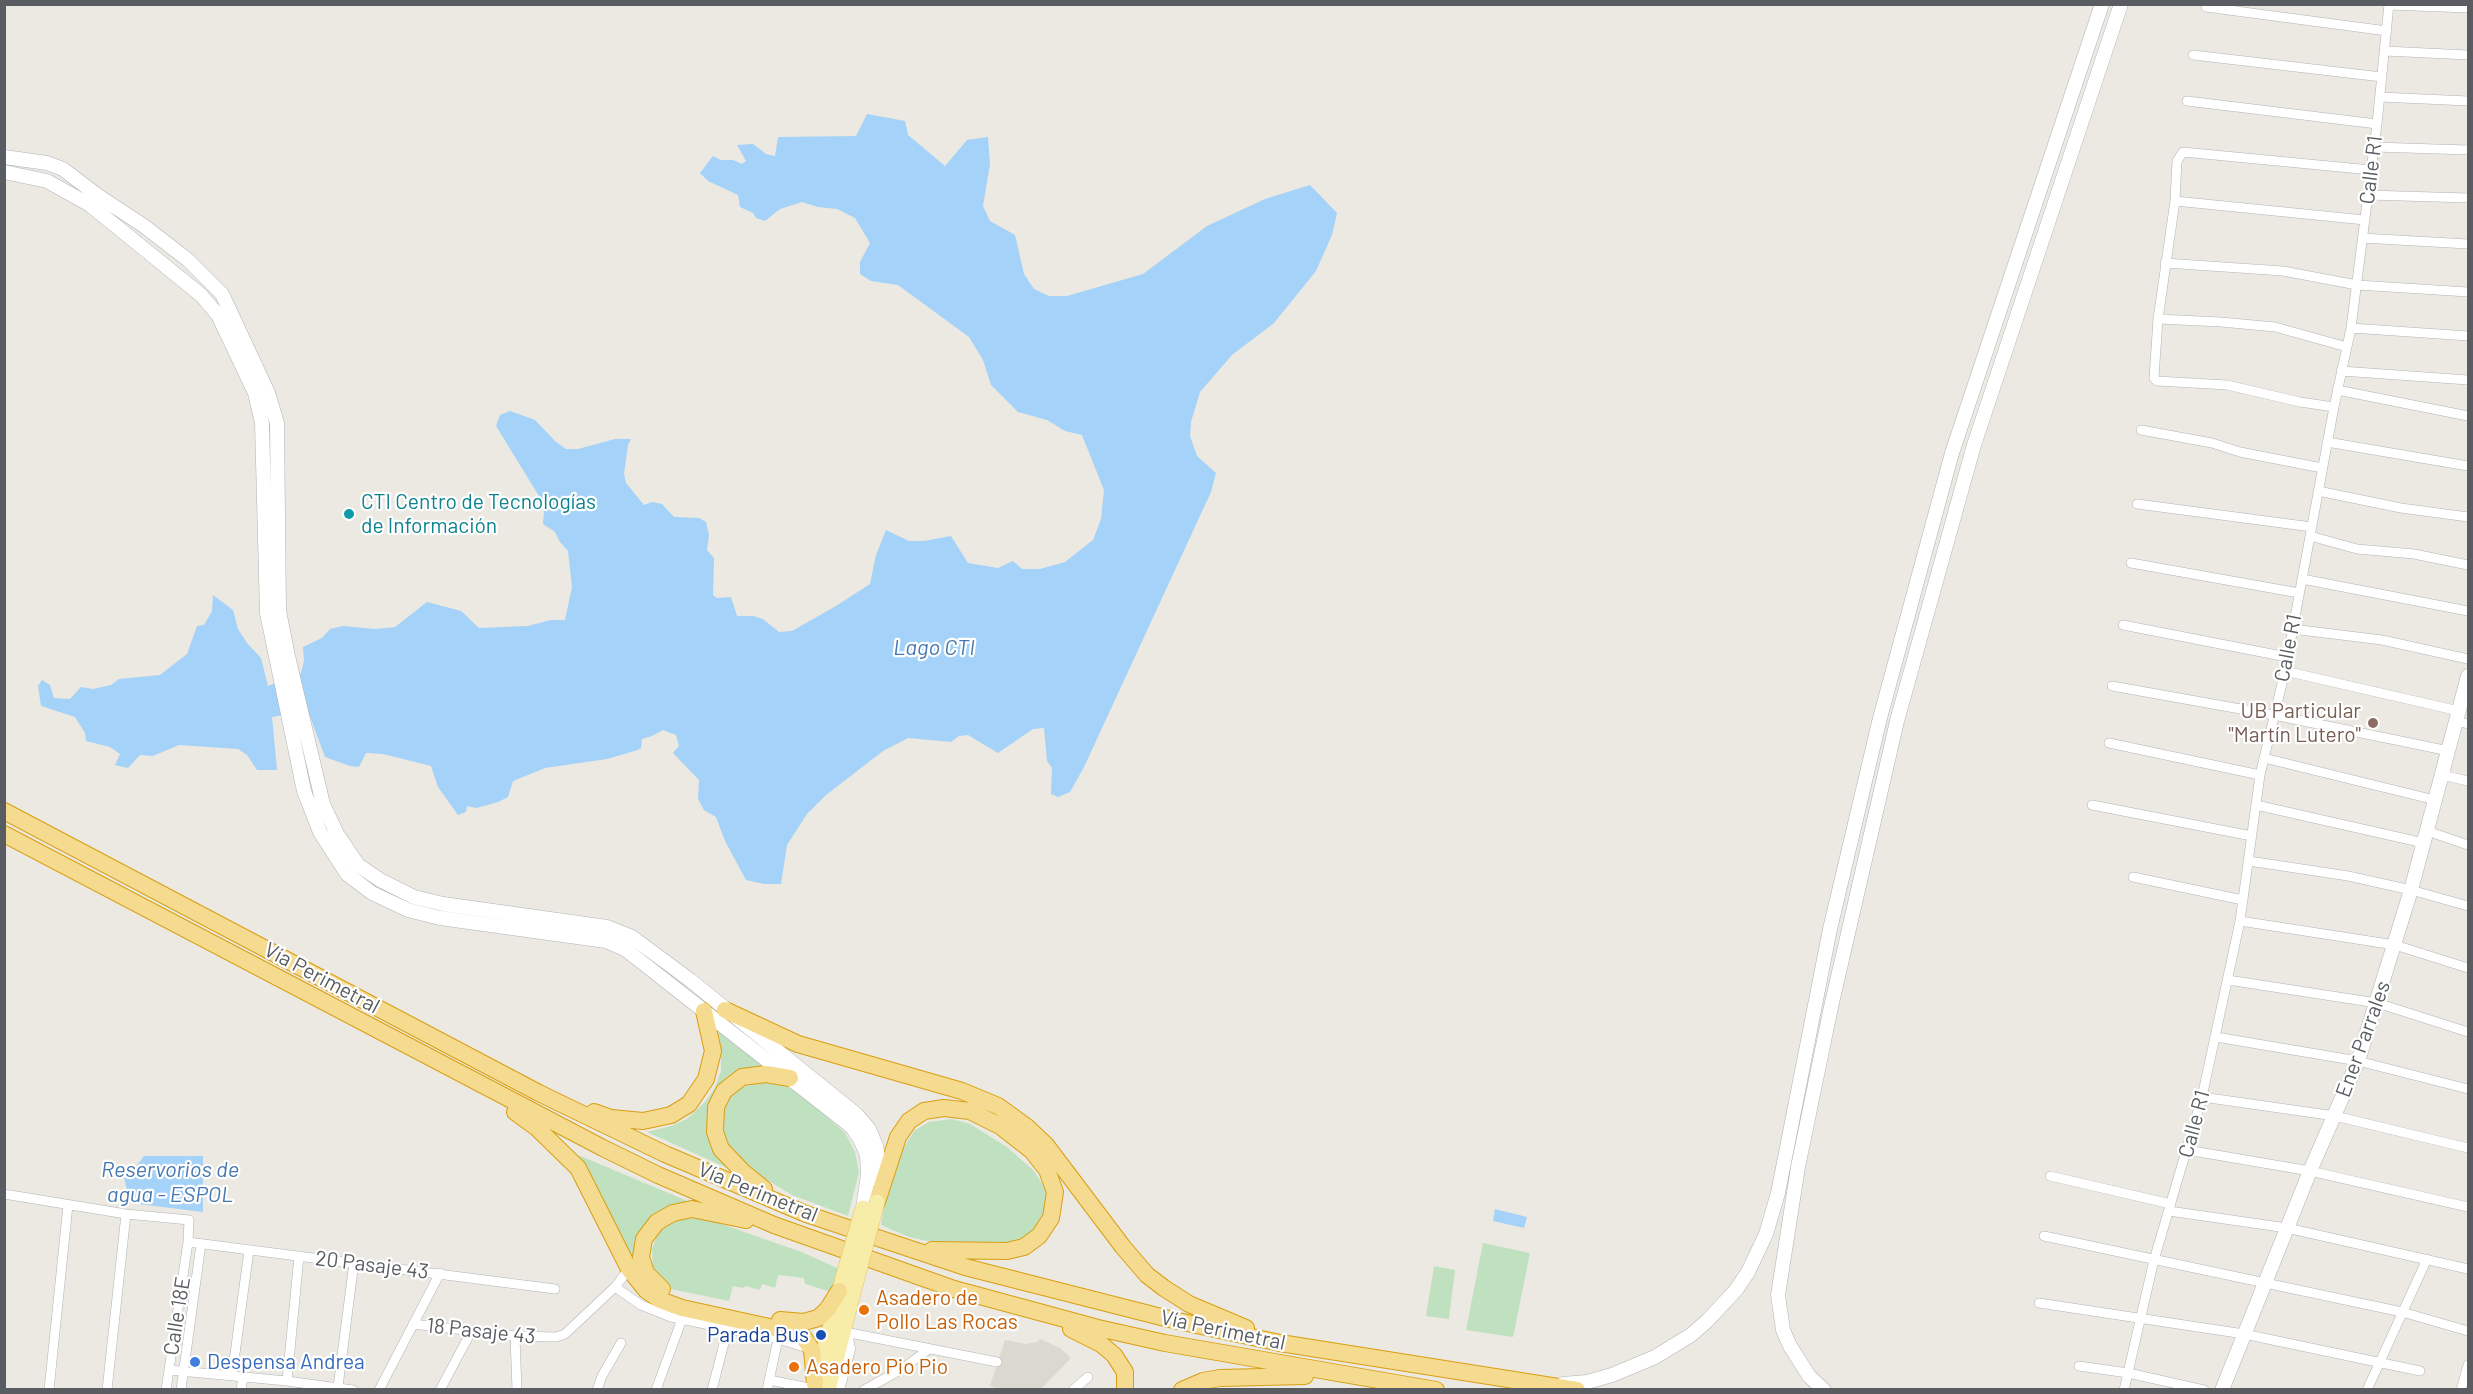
<!DOCTYPE html>
<meta charset="utf-8">
<style>
body{margin:0}
#map{position:relative;width:2473px;height:1394px;overflow:hidden;background:#ebe9e1;font-family:Barlow,sans-serif}
canvas{display:block}
.frame{position:absolute;inset:0;border:6px solid #595d61;pointer-events:none}
</style>
<div id="map">
<canvas width="2473" height="1394"></canvas>
<div class="frame"></div>
</div>
<script>
const ctx = document.querySelector('canvas').getContext('2d');
ctx.lineJoin = 'round';
function paint(path, color) { ctx.fillStyle = color; ctx.fill(path, 'evenodd'); }
const toPath = rows => new Path2D(rows.map(r => 'M' + r).join(''));
function strokePath(path, color, width, dash) { ctx.strokeStyle = color; ctx.lineWidth = width; ctx.lineCap = dash ? 'butt' : 'round'; ctx.setLineDash(dash || []); ctx.stroke(path); }
function label(font, color, halo, rows, align = 'center') {
  ctx.font = font + ' Barlow,sans-serif'; ctx.lineWidth = 4.5; ctx.setLineDash([]); ctx.textBaseline = 'middle'; ctx.strokeStyle = halo; ctx.fillStyle = color; for (const [text, x, y, turn = 0] of rows) {
    ctx.save(); ctx.translate(x, y); ctx.rotate((+turn || 0) * Math.PI / 180); ctx.textAlign = isNaN(turn) ? turn : align; if (halo) ctx.strokeText(text, 0, 0); ctx.fillText(text, 0, 0); ctx.restore();
  }
}
paint(toPath([
 [1040,1339,1060,1348,1071,1358,1041,1389,998,1389,990,1386,1005,1340,1025,1344,1038,1342]
]), '#dbd8cf');
paint(toPath([
 [718,1029,773,1068,754,1070,713,1106,736,1172,647,1132,671,1126,687,1119,704,1103,715,1088,721,1071,721,1047],
 [770,1081,785,1085,811,1103,845,1133,855,1152,859,1172,848,1216,792,1195,751,1170,723,1142,722,1106,731,1094,743,1087],
 [952,1119,970,1124,1007,1147,1034,1171,1053,1201,1044,1222,1021,1244,946,1245,909,1237,881,1225,884,1205,900,1154,914,1131,929,1122],
 [578,1155,697,1205,653,1217,643,1279],
 [685,1215,713,1221,804,1253,839,1269,831,1292,805,1284,804,1278,778,1275,775,1288,763,1284,759,1290,746,1286,743,1288,733,1286,729,1301,671,1289,660,1281,653,1268,652,1249,658,1233,671,1221],
 [1483,1243,1530,1253,1513,1337,1466,1330],
 [1434,1266,1455,1270,1449,1319,1426,1316]
]), '#bfe1bf');
paint(toPath([
 [867,114,905,121,908,135,945,166,967,140,988,137,990,164,983,206,990,221,1015,235,1024,274,1034,289,1049,296,1067,296,1143,274,1207,226,1265,199,1310,185,1337,213,1332,235,1316,271,1274,323,1232,355,1200,392,1191,422,1190,436,1197,456,1216,473,1211,492,1084,767,1070,792,1058,797,1051,794,1052,768,1047,761,1044,728,1033,729,998,753,968,735,959,736,951,742,908,738,883,751,826,795,807,814,787,845,781,884,764,884,746,880,725,841,716,817,704,810,698,799,699,780,673,753,679,746,676,735,663,730,652,736,642,739,641,748,638,750,607,759,545,768,513,781,508,797,498,802,484,806,476,808,467,806,466,812,458,815,438,787,431,766,383,754,366,753,359,767,350,766,325,757,308,711,272,717,277,770,257,770,247,755,238,749,179,745,153,756,140,755,128,768,115,765,120,754,110,747,86,741,85,733,75,717,41,706,38,686,42,680,50,685,54,698,70,699,81,687,93,689,111,685,119,679,160,675,187,654,197,626,204,625,212,611,213,595,233,610,238,629,247,643,261,658,268,686,301,673,304,661,303,647,322,638,330,629,343,626,376,629,395,627,427,602,461,611,479,628,528,626,551,620,565,620,572,587,568,551,560,542,555,532,543,524,544,511,539,496,496,426,500,415,510,411,535,420,556,442,566,449,578,449,615,439,631,439,628,445,624,474,626,483,644,505,652,502,662,504,674,517,699,518,706,522,709,535,707,550,714,558,713,595,717,598,731,597,737,616,753,616,763,619,779,632,792,631,836,606,870,584,876,555,886,530,909,541,924,541,951,536,968,563,998,568,1013,561,1022,569,1040,569,1065,562,1093,540,1101,519,1104,490,1082,435,1065,431,1047,420,1018,412,991,385,983,360,969,337,898,285,871,281,860,274,860,262,870,243,855,218,837,209,818,207,802,202,780,209,765,221,756,218,753,213,740,207,738,195,708,181,700,173,713,156,721,160,733,160,742,164,746,161,737,145,753,144,766,154,775,156,778,137,856,136],
 [144,1156,203,1156,203,1212,130,1203,124,1177,131,1173],
 [1495,1209,1527,1217,1524,1228,1493,1221]
]), '#a4d2f8');
const street = toPath([
 [2389,5,2468,8],
 [2206,7,2387,31],
 [2385,51,2468,55],
 [2193,55,2382,77],
 [2380,97,2468,101],
 [2187,101,2377,124],
 [2374,147,2468,150],
 [2368,195,2468,198],
 [2175,201,2365,220],
 [2362,238,2468,244],
 [2165,263,2283,271,2357,285,2468,292],
 [2158,319,2221,322,2275,327,2347,347],
 [2351,328,2468,336],
 [2341,371,2468,380],
 [2337,390,2468,416],
 [2334,407,2300,402,2227,385,2157,381,2154,378,2158,319,2175,201,2177,161,2183,152,2371,170],
 [2141,430,2212,443,2240,452,2322,468],
 [2327,442,2468,466],
 [2318,491,2401,508,2468,517],
 [2137,504,2312,527],
 [2310,536,2357,549,2414,554,2468,565],
 [2131,563,2299,593],
 [2302,579,2468,611],
 [2123,625,2287,657],
 [2292,629,2382,640,2468,659],
 [2285,671,2459,711],
 [2112,686,2274,715,2449,751],
 [2456,721,2468,724],
 [2109,743,2260,775],
 [2264,758,2435,800],
 [2442,775,2468,781],
 [2092,805,2252,836],
 [2256,805,2424,843],
 [2427,831,2468,845],
 [2249,861,2348,876,2411,890,2468,906],
 [2133,877,2243,900],
 [2240,921,2395,945,2468,968],
 [2228,980,2377,1003,2468,1032],
 [2216,1037,2358,1061,2468,1089],
 [2202,1097,2335,1116,2468,1148],
 [2187,1150,2310,1171,2468,1207],
 [2050,1176,2171,1204],
 [4,1194,126,1214,189,1220,188,1242,166,1390],
 [2169,1211,2287,1228,2468,1269],
 [2044,1236,2402,1312,2468,1331],
 [188,1242,555,1289],
 [615,1287,641,1305,671,1317,778,1339,808,1348],
 [2039,1303,2244,1334,2420,1371],
 [413,1324,515,1336,556,1337,565,1334,615,1287,629,1269],
 [845,1332,997,1362],
 [515,1336,517,1390],
 [2079,1366,2128,1373,2204,1390],
 [169,1370,287,1381,353,1390],
 [232,1376,249,1250],
 [769,1380,814,1389],
 [287,1381,299,1256],
 [338,1387,354,1262],
 [49,1390,68,1205],
 [107,1390,126,1214],
 [181,1390,201,1244],
 [241,1390,243,1377],
 [379,1390,440,1273],
 [440,1390,472,1330],
 [597,1390,602,1376,621,1343],
 [656,1390,682,1319],
 [712,1390,728,1328],
 [767,1390,778,1339],
 [864,1390,902,1369,929,1349],
 [1073,1390,1088,1377],
 [2124,1390,2154,1260,2202,1097,2240,921,2260,775,2285,671,2334,407,2351,328,2377,124,2389,4],
 [2367,1390,2427,1259],
 [2461,1390,2468,1365]
]);
const secondary = toPath([
 [4,157,47,163,63,169,97,195,144,226,188,260,222,294,268,393,277,423,279,611,288,656,323,804,337,834,358,865,380,880,414,897,443,904,607,927,632,937,690,980,857,1115,869,1129,876,1146,880,1167,879,1182],
 [4,172,47,181,90,205,201,295,218,315,255,393,262,423,267,613,304,791,320,832,347,874,372,893,408,910,440,918,606,941,625,949,852,1127,860,1139,867,1155,868,1175,863,1208],
 [1563,1384,1587,1382,1612,1375,1655,1357,1691,1335,1707,1321,1736,1290,1748,1272,1766,1234,1778,1193,1830,929,1880,718,1952,453,2102,4],
 [837,1390,848,1349,844,1327],
 [1824,1390,1809,1376,1790,1346,1783,1330,1778,1295,1798,1167,1831,1007,1897,721,1974,445,2121,4],
 [2222,1390,2310,1171,2358,1061,2411,890,2468,676]
]);
const primary = toPath([
 [816,1381,844,1274],
 [828,1390,857,1278]
]);
const highway = toPath([
 [4,811,539,1093,665,1154,806,1214,965,1267,1169,1319,1280,1343,1577,1390],
 [4,834,603,1148,658,1175,774,1225,954,1289,1098,1328,1165,1343,1436,1390],
 [725,1010,798,1044,962,1091,998,1106,1027,1127,1046,1145,1123,1247,1147,1275,1164,1288,1189,1304,1246,1328],
 [515,1112,537,1128,578,1168,629,1269,646,1290,660,1300,682,1308,797,1333,804,1338,812,1350,815,1384],
 [594,1112,611,1118,643,1121,671,1115,689,1104,706,1079,713,1051,704,1011],
 [764,1189,743,1172,721,1149,715,1132,716,1107,724,1091,742,1077,766,1074,790,1078],
 [877,1202,898,1137,909,1121,924,1111,944,1108,970,1111,1000,1126,1032,1151,1047,1170,1055,1192,1051,1218,1039,1236,1024,1247,1007,1251,932,1250],
 [662,1289,646,1273,641,1257,644,1239,657,1222,673,1213,692,1209,746,1220],
 [780,1320,804,1322,818,1318,827,1310,839,1291],
 [1071,1329,1101,1344,1114,1355,1125,1372,1125,1390],
 [1182,1390,1203,1381,1220,1378,1305,1376]
]);
strokePath(street, '#b1b3b8', 10);
strokePath(secondary, '#b0b3b8', 15);
strokePath(primary, '#e5c160', 16);
strokePath(highway, '#da9e12', 18);
strokePath(street, '#fff', 9);
strokePath(secondary, '#fff', 14);
strokePath(primary, '#f8eca9', 15);
strokePath(highway, '#f4db8f', 16);
const primaryBridge = toPath([
 [844,1274,863,1208],
 [857,1278,877,1202]
]);
strokePath(primaryBridge, '#e5c160', 16, []);
strokePath(primaryBridge, '#f8eca9', 15);
for (const [x, y, r, color] of [
 [349,514,6,"#0f9aa8"],
 [2373,723,6,"#8d6e63"],
 [864,1310,6,"#e8710a"],
 [821,1335,6,"#1a4fb4"],
 [195,1362,6,"#3f7fe0"],
 [794,1367,6,"#e8710a"]
]) { const dot = new Path2D(); dot.arc(x, y, r, 0, 2 * Math.PI); ctx.fillStyle = color; ctx.fill(dot); strokePath(dot, '#fff', 2); }
label('21px', '#595d61', '#fff', [
 ["Calle R1",2371,170,-83],
 ["Calle R1",2288,648,-79],
 ["Vía Perimetral",322,978,28],
 ["Ener Parrales",2363,1039,-70],
 ["Calle R1",2194,1124,-75],
 ["Vía Perimetral",758,1192,22],
 ["20 Pasaje 43",372,1265,7],
 ["Calle 18E",177,1316,-81],
 ["Vía Perimetral",1223,1330,12],
 ["18 Pasaje 43",481,1331,6]
]);
label('21px', '#0d838f', '#fff', [
 ["CTI Centro de Tecnologías",361,502],
 ["de Información",361,526]
], 'left');
label('21px', '#785e54', '#fff', [
 ["UB Particular",2361,711],
 ["\"Martín Lutero\"",2361,735]
], 'right');
label('21px', '#c56008', '#fff', [
 ["Asadero de",876,1298],
 ["Pollo Las Rocas",876,1322],
 ["Asadero Pio Pio",806,1367]
], 'left');
label('21px', '#164399', '#fff', [
 ["Parada Bus",809,1335]
], 'right');
label('21px', '#366cbe', '#fff', [
 ["Despensa Andrea",207,1362]
], 'left');
label('italic 22px', '#4779b0', '#fff', [
 ["Lago CTI",934,648],
 ["Reservorios de",170,1170],
 ["agua - ESPOL",170,1195]
]);
</script>
